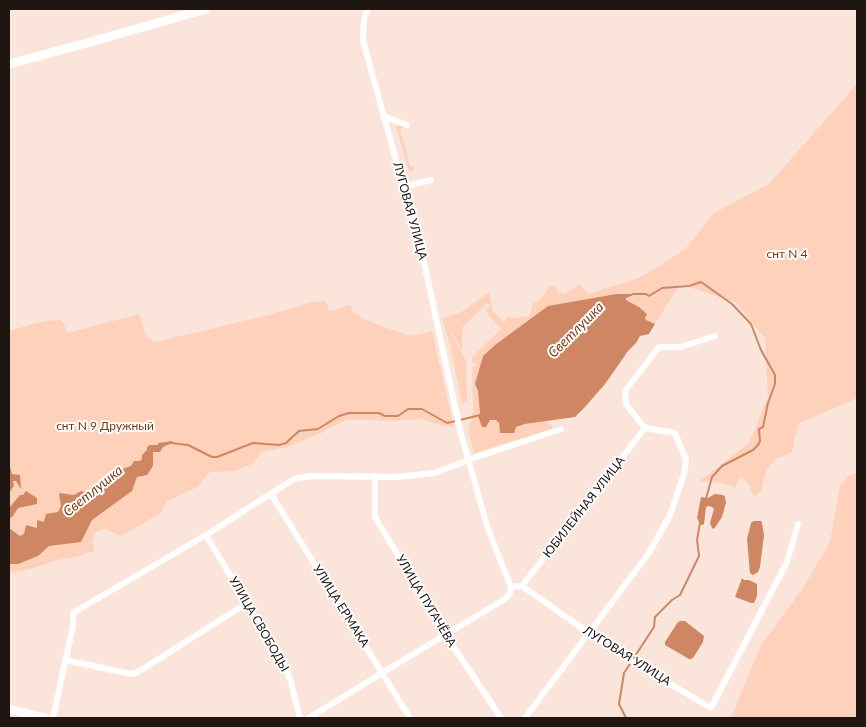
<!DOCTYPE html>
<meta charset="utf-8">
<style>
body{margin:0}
#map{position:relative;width:866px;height:727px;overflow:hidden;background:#fbe5db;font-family:Lato,sans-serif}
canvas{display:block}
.frame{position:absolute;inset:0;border:10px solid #1f1511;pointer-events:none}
</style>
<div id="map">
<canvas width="866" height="727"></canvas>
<div class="frame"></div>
</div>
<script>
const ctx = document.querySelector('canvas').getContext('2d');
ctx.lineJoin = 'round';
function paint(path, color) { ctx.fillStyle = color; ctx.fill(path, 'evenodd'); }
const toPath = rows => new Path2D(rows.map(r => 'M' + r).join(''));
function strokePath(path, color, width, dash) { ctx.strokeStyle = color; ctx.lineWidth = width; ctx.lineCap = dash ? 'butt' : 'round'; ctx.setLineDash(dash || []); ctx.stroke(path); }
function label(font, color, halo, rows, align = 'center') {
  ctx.font = font + ' Lato,sans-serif'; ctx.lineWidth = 4; ctx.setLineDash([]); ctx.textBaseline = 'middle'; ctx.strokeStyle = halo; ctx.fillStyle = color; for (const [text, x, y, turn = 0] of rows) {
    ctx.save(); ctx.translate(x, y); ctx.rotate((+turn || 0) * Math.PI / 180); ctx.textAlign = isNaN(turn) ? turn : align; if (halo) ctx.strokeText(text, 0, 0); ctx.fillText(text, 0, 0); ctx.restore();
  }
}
paint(toPath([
 [857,84,857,398,798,424,792,452,776,459,766,470,761,491,754,497,749,485,741,476,735,488,721,483,700,481,749,443,768,397,765,338,735,302,680,284,655,324,646,320,639,307,626,300,623,294,616,294,583,300,566,302,495,345,483,356,475,384,478,391,480,413,490,420,496,420,499,423,500,433,525,424,546,421,554,428,474,453,468,430,473,411,472,367,476,367,476,363,472,362,472,357,501,329,488,314,486,310,490,305,487,303,462,328,462,351,446,322,448,321,445,322,466,361,467,400,462,404,450,344,442,318,460,313,489,292,493,311,505,323,505,320,506,317,516,318,528,316,531,313,532,305,541,298,546,293,549,285,554,285,558,291,564,294,580,284,589,294,641,277,669,260,686,248,714,213,769,184],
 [403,125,404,128,400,129,410,167,414,166,415,170,409,172,396,126],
 [325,301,327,303,329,311,350,305,353,312,363,319,398,332,412,336,432,331,454,427,443,426,420,419,393,421,367,420,346,420,321,433,287,447,262,452,252,464,234,471,210,472,197,487,166,502,161,513,121,536,105,529,96,532,92,541,95,551,75,557,58,560,30,569,9,573,9,331,44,321,60,320,64,324,67,333,139,314,147,338,156,342,273,314,313,302],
 [857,473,857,718,731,718,739,698,761,645,803,588,830,542,840,485,850,475]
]), '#fed1bb');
paint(toPath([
 [616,294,636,294,626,298,626,300,639,307,647,314,645,318,646,320,655,324,649,334,640,336,636,343,627,352,624,357,605,384,585,407,575,417,525,424,516,427,514,433,500,433,499,423,496,420,490,420,486,427,482,427,478,416,480,413,478,391,475,384,483,356,495,345,548,306],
 [172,441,172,443,163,447,160,452,153,452,153,466,147,475,137,477,132,491,92,520,81,542,49,546,38,556,18,564,9,564,9,528,20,536,24,534,26,525,37,528,37,520,44,522,46,514,58,512,61,506,59,493,74,495,81,491,87,493,98,493,100,489,98,481,107,481,110,473,131,466,134,461,140,461,142,459,142,455,147,450,147,447,150,445,157,445,159,443],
 [9,463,12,474,20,475,21,489,16,481,13,481,14,486,9,493],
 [26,491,37,498,37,504,18,508,13,516,9,519,9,508,20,495,23,495],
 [715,494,723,495,725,497,726,503,722,517,714,529,712,528,710,523,714,509,712,507,709,506,706,507,704,524,702,525,700,524,697,518,701,497,708,498],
 [754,521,761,521,762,523,764,535,760,567,758,572,753,575,750,573,747,539,751,523],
 [742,578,744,580,749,580,757,584,757,596,754,603,751,603,735,597],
 [680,621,685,621,704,636,703,642,693,658,691,659,689,659,665,645,665,642,678,622]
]), '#ce8762');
strokePath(toPath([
 [633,294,646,294,649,296,662,288,689,286,701,282,732,304,751,324,761,350,775,375,775,384,768,403,763,427,759,429,760,441,758,445,753,450,722,466,712,477,706,499],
 [460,420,480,415],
 [171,443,188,445,212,457,217,457,253,443,279,445,286,443,299,431,318,429,339,416,349,413,379,413,385,416,398,416,408,409,422,409,447,423,456,421],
 [626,718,619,704,624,673,654,627,655,617,672,600,680,595,699,556,697,540,700,523]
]), '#ce8762', 2);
strokePath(toPath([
 [368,9,364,19,363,41,422,253,460,430,488,529,511,587],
 [383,116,407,125],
 [404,187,431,180],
 [375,476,375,517,445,634,501,718],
 [271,494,410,718],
 [206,535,285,667,291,682,296,704,300,718],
 [522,586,645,428],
 [511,587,522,586,589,633,628,659,711,708,787,562,798,524],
 [65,660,131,674,138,672,247,603],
 [53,718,73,626,73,613,206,535,294,479,311,476,397,477,435,473,468,460,561,429],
 [309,718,382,673,505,599,510,593,511,587],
 [525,718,649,553,670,515,684,474,686,460,675,433,645,428,626,404,625,391,659,347,681,347,715,336]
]), '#fff', 6);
strokePath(toPath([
 [9,64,94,41,206,9],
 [9,709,45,718]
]), '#fff', 9);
label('12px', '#1f1511', '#fff', [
 ["ЛУГОВАЯ УЛИЦА",410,211,75],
 ["ЮБИЛЕЙНАЯ УЛИЦА",584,507,-52],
 ["УЛИЦА ПУГАЧЁВА",426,601,59],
 ["УЛИЦА ЕРМАКА",341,606,58],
 ["УЛИЦА СВОБОДЫ",259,624,60],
 ["ЛУГОВАЯ УЛИЦА",627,656,32]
]);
label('12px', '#7b3910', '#fff', [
 ["снт N 4",787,254],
 ["снт N 9 Дружный",105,426]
]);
label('italic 14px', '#803d15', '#fff', [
 ["Светлушка",576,330,-45],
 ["Светлушка",93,491,-39]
]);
</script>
